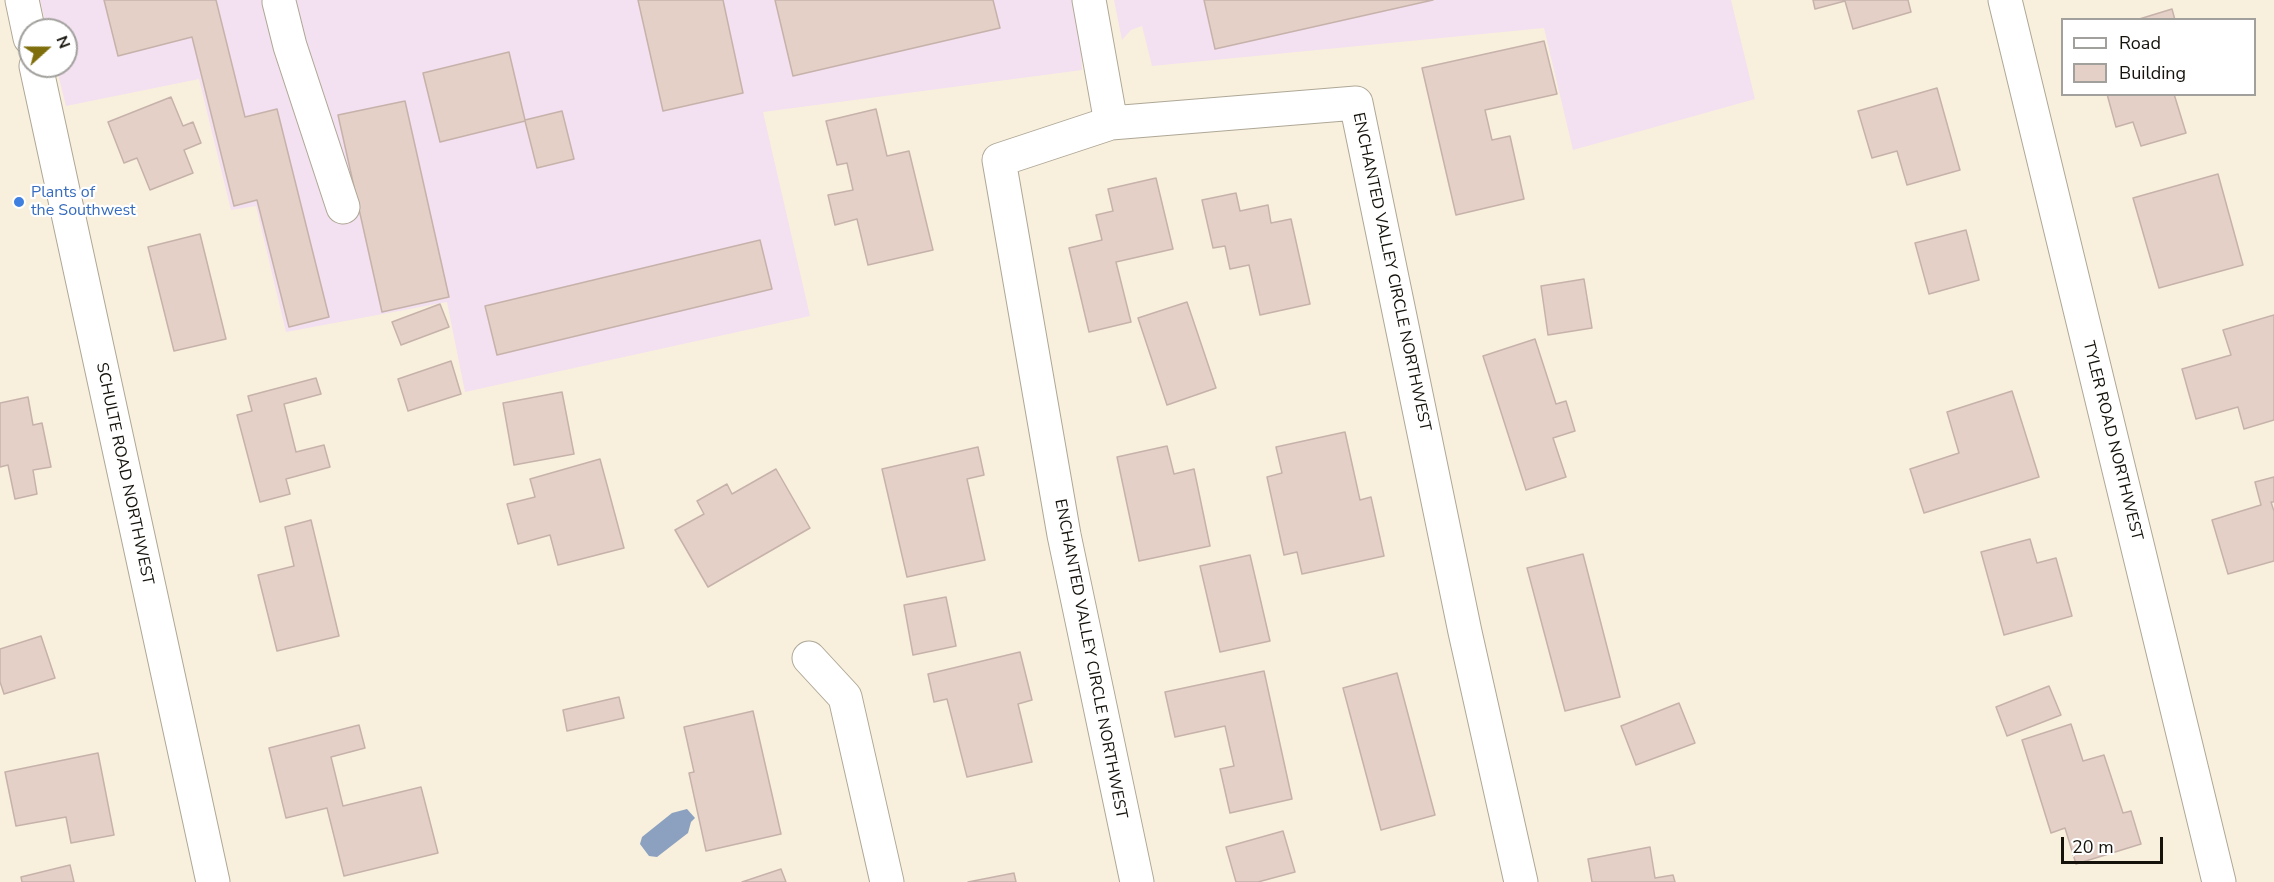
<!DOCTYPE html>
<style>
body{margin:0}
#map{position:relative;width:2274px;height:882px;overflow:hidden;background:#f8f0dd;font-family:"Nunito Sans",sans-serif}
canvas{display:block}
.legend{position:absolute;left:2061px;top:18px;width:195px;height:78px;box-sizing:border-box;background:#fff;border:2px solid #a1a09d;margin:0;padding:8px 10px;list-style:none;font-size:18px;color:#15120b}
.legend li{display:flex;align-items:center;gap:12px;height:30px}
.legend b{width:30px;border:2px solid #a1a09d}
.north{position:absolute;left:18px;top:18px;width:60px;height:60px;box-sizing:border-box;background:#fff;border:2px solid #a1a09d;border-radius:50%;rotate:69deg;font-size:16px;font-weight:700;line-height:24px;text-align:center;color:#15120b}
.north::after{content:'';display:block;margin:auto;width:21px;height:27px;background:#7f6f0c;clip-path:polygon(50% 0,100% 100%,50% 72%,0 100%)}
.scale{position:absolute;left:2061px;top:837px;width:102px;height:27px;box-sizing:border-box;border:3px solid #15120b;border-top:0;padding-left:8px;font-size:18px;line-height:21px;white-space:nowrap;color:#15120b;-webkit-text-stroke:4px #fff;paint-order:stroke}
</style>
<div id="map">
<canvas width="2274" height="882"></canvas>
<ul class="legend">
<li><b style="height:8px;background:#fff"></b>Road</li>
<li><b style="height:16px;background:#e5d0c8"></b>Building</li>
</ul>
<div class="north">N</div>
<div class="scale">20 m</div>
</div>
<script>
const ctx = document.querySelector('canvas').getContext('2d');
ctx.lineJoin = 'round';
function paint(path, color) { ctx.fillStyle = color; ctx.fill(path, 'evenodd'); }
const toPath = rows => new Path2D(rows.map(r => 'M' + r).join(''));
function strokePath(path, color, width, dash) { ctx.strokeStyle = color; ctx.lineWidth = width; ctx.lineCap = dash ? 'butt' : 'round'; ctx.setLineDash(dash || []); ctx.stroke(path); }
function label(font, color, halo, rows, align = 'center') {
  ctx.font = font + ' "Nunito Sans",sans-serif'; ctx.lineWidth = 4.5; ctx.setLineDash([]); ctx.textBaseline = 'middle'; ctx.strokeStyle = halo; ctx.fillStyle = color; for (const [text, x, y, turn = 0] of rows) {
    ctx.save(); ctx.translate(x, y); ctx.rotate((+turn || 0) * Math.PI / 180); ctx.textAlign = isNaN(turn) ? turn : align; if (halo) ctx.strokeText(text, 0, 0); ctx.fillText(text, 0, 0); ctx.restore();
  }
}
paint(toPath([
 [40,0,1074,0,1080,28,1082,70,763,112,810,316,465,392,447,302,286,332,256,206,231,210,199,79,66,106,56,66,66,66,66,30,47,30],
 [1114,0,1731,0,1755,99,1573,150,1544,28,1152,66,1142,26,1131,30,1122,40]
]), '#f3e0f0');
paint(toPath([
 [687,809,695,818,691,822,688,833,657,857,649,856,640,844,642,837,672,813]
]), '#8ca1bf');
const building = toPath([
 [104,0,216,0,245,117,277,109,329,317,289,327,257,200,234,206,192,37,118,56,104,0],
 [638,0,723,0,743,93,663,111,638,0],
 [775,0,993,0,1000,28,793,76,775,0],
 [1204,0,1433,0,1215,49,1204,0],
 [1813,0,1908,0,1911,12,1853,29,1845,1,1815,9,1813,0],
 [2172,9,2175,20,2136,20,2172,9],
 [1544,41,1557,94,1485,110,1492,140,1510,136,1524,199,1456,215,1422,68,1544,41],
 [509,52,525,120,562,111,574,159,537,168,525,121,440,142,423,73,509,52],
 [1937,88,1960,170,1907,185,1897,151,1872,158,1858,111,1937,88],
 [2107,94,2174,94,2186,133,2141,146,2133,122,2116,127,2107,94],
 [171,97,183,126,193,122,201,143,184,150,193,173,150,190,137,158,124,163,108,122,171,97],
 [405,101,449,297,382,312,338,115,405,101],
 [876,109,887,156,909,151,933,250,868,265,857,219,835,225,828,195,853,190,847,163,837,165,826,121,876,109],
 [2218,174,2243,265,2159,288,2133,198,2218,174],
 [1156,178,1173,249,1116,262,1131,322,1089,332,1069,248,1102,240,1096,215,1113,211,1108,189,1156,178],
 [1236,193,1240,211,1268,205,1271,223,1291,219,1310,304,1260,315,1249,265,1230,269,1225,246,1213,248,1202,200,1236,193],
 [1966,230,1979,280,1929,294,1915,243,1966,230],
 [200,234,226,339,174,351,148,247,200,234],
 [760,240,772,289,497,355,485,306,760,240],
 [1584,279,1592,328,1548,335,1541,286,1584,279],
 [1187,302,1216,388,1167,405,1138,318,1187,302],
 [440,304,449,327,401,345,392,322,440,304],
 [2274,315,2274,420,2244,429,2238,407,2196,419,2182,369,2231,355,2223,330,2274,315],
 [1535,339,1556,404,1566,401,1575,431,1553,438,1566,477,1526,490,1483,356,1535,339],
 [451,361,461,394,408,411,398,379,451,361],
 [316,378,321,394,284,404,296,452,324,445,330,467,286,479,290,494,260,502,237,415,252,411,248,396,316,378],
 [2012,391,2039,477,1924,513,1910,469,1959,453,1947,412,2012,391],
 [562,392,574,454,514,465,503,403,562,392],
 [28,397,33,425,42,423,51,467,33,470,37,494,15,499,8,465,0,467,0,403,28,397],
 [1345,432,1360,500,1371,497,1384,556,1302,574,1297,552,1284,555,1267,477,1282,473,1276,447,1345,432],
 [1167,446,1174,474,1194,469,1210,546,1139,561,1117,457,1167,446],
 [978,447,984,475,967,479,985,560,907,577,882,469,978,447],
 [600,459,624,548,558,565,550,535,518,544,507,504,535,497,530,479,600,459],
 [776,469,810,528,708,587,675,530,704,514,697,501,727,484,732,494,776,469],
 [2274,477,2274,502,2271,502,2274,511,2274,561,2228,574,2212,520,2261,505,2255,482,2274,477],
 [311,520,339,636,277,651,258,575,294,566,285,527,311,520],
 [2030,539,2037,563,2056,558,2072,616,2004,635,1981,552,2030,539],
 [1583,554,1620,697,1565,711,1527,568,1583,554],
 [1250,555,1270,641,1220,652,1200,566,1250,555],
 [946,597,956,646,913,655,904,605,946,597],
 [41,636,55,678,4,694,0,682,0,649,41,636],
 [1020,652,1032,700,1018,704,1032,762,967,777,947,699,934,702,928,674,1020,652],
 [1264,671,1292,799,1230,813,1220,769,1234,766,1225,726,1175,737,1165,692,1264,671],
 [1397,673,1435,815,1381,830,1343,688,1397,673],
 [2049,686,2061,715,2007,736,1996,707,2049,686],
 [619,697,624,718,567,731,563,710,619,697],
 [1679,703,1695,743,1636,765,1621,726,1679,703],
 [753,711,781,834,706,851,689,773,694,772,684,727,753,711],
 [2071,724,2083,761,2104,755,2123,813,2131,811,2141,844,2076,864,2065,828,2051,833,2022,740,2071,724],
 [359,725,365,748,331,757,343,806,421,787,438,853,344,876,327,808,286,818,269,748,359,725],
 [98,753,114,835,71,843,66,817,16,826,5,772,98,753],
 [1283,831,1295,872,1258,882,1236,882,1226,847,1283,831],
 [1650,847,1655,878,1673,875,1675,882,1592,882,1588,859,1650,847],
 [70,865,74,882,22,882,21,877,70,865],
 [781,869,786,882,742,882,781,869],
 [1014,873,1016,882,968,882,1014,873]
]);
paint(building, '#e5d0c8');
strokePath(building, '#c6b2aa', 1.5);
const minor = toPath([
 [22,0,30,38],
 [1089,0,1111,123],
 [2005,0,2219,882],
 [279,2,290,46,343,207],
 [36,66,213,882],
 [809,658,845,697,887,882],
 [1137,882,1064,535,999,160,1111,123,1356,103,1465,632,1521,882]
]);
strokePath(minor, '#afa796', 35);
strokePath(minor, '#fff', 33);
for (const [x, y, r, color] of [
 [19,202,6,"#3f7fe0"]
]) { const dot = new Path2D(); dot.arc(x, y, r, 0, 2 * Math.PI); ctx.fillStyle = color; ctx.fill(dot); strokePath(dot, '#fff', 2); }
label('16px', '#366cbe', '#fff', [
 ["Plants of",31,193],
 ["the Southwest",31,211]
], 'left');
label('16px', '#15120b', '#fff', [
 ["ENCHANTED VALLEY CIRCLE NORTHWEST",1391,272,78],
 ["TYLER ROAD NORTHWEST",2112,441,76],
 ["SCHULTE ROAD NORTHWEST",124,474,78],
 ["ENCHANTED VALLEY CIRCLE NORTHWEST",1090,659,79]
]);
</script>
